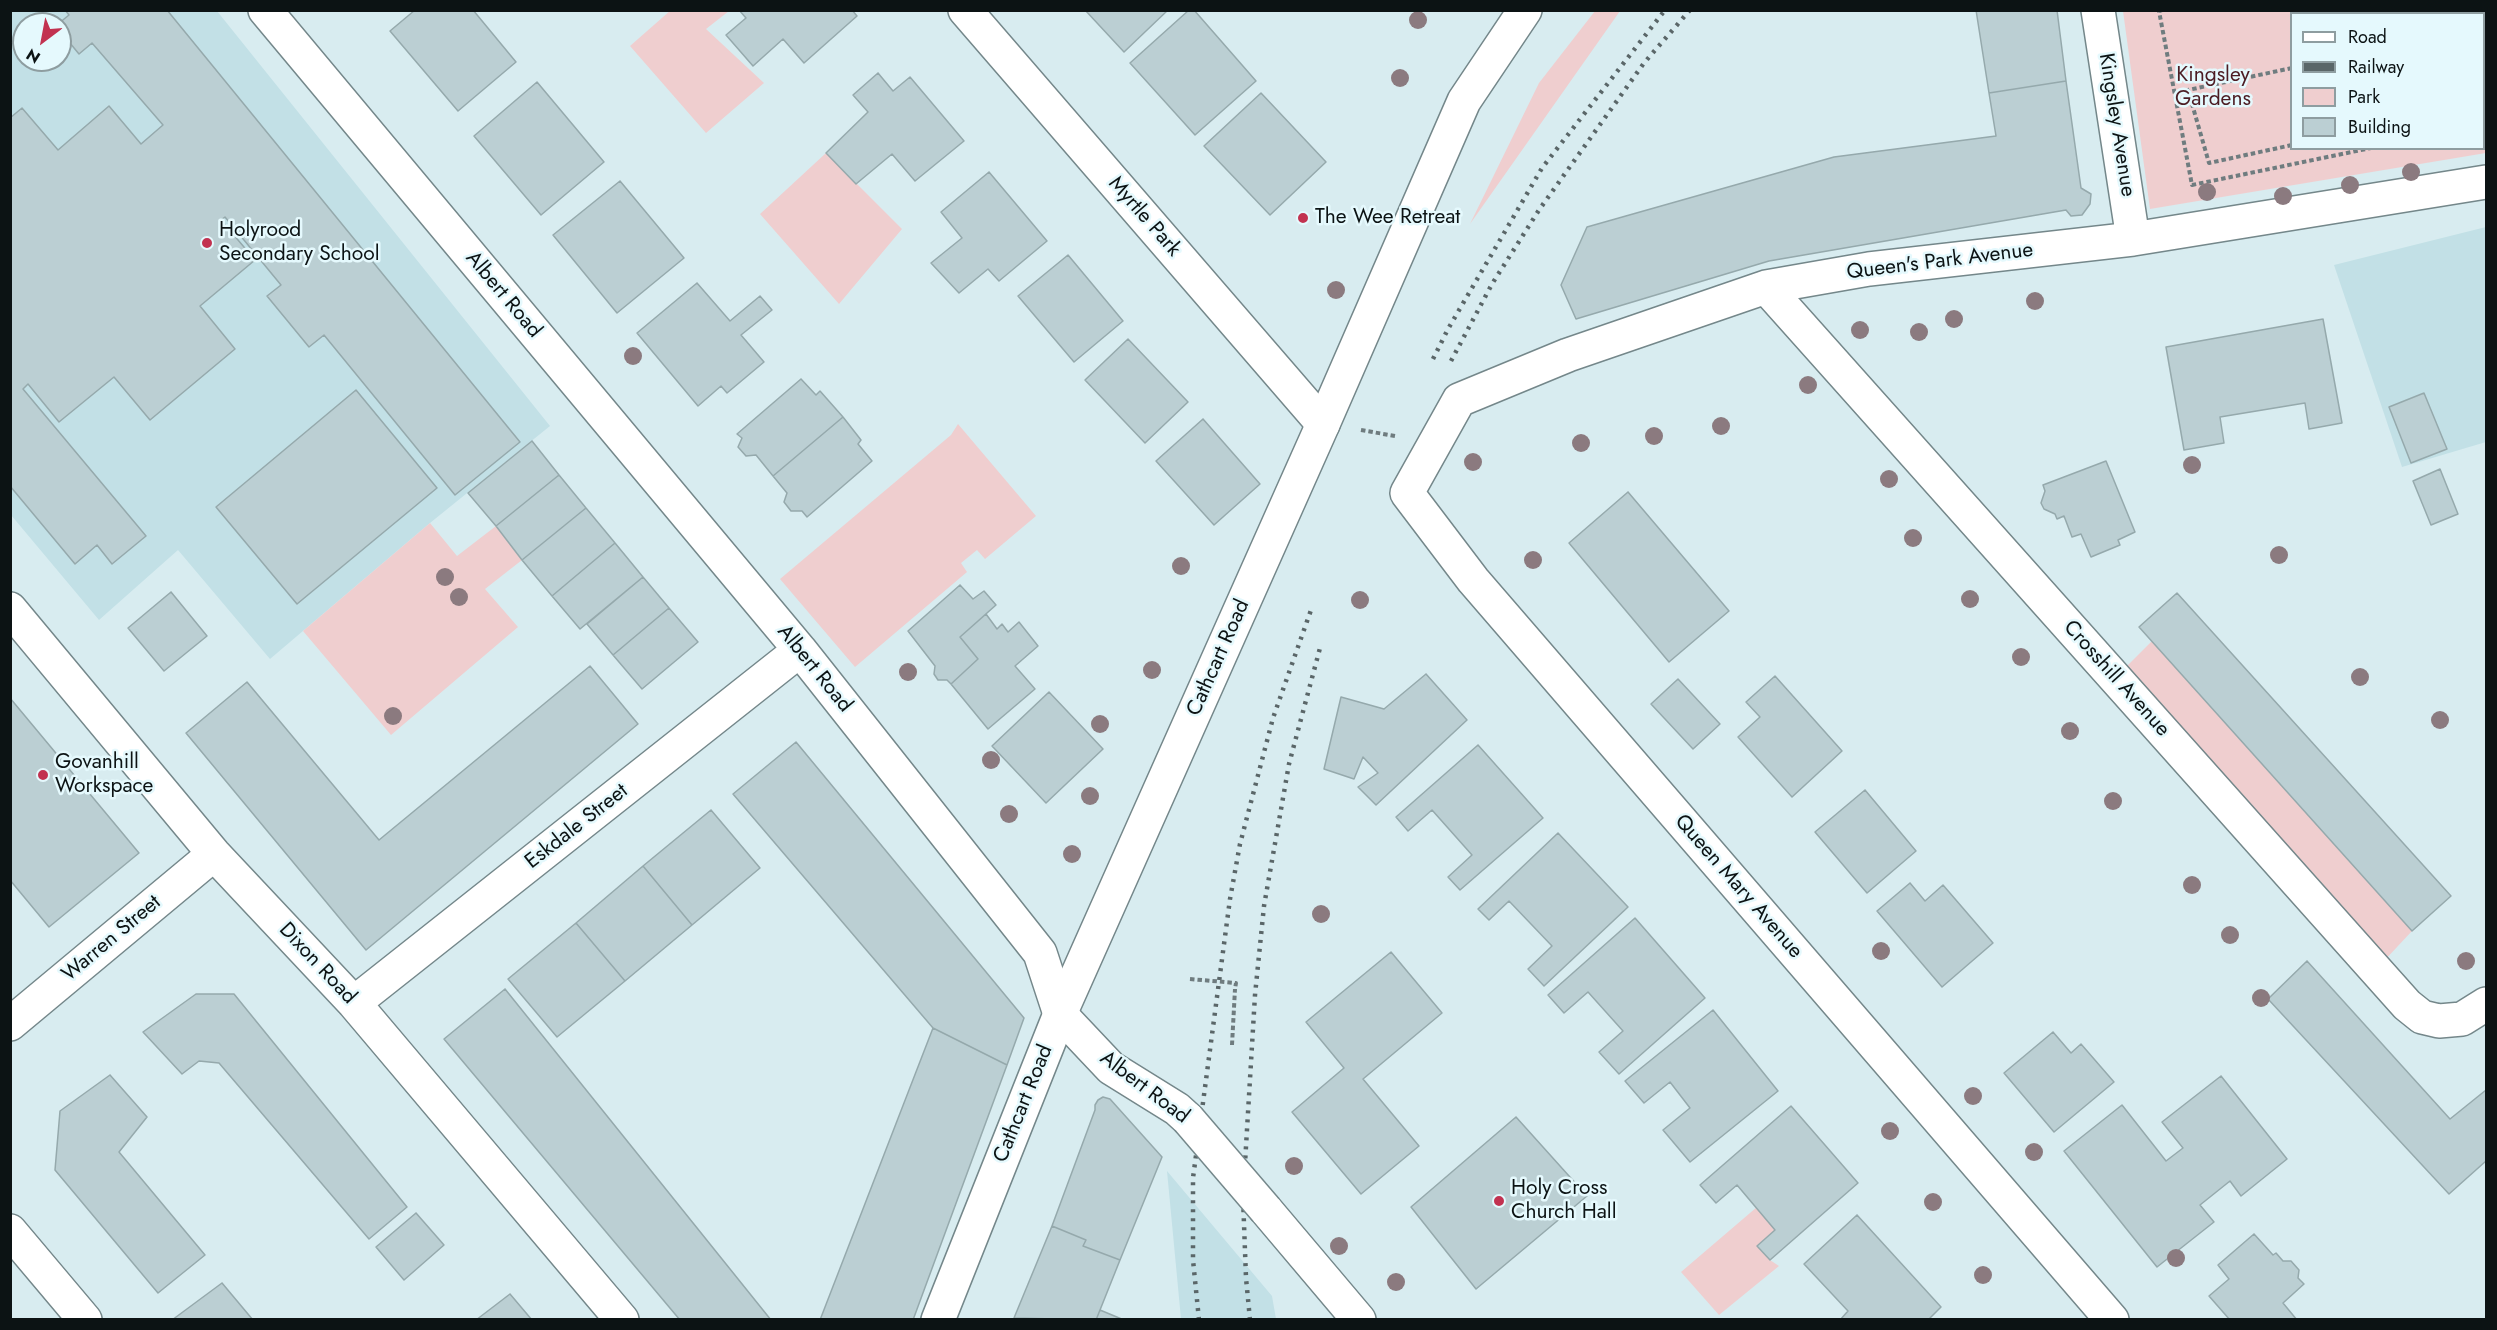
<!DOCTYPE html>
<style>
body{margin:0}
#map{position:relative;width:2497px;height:1330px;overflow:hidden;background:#d8ecf0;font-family:Jost,sans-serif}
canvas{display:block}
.frame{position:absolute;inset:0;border:12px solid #0c1314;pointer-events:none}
.legend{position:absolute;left:2290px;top:12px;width:195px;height:138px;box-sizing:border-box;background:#e5f9fd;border:2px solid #8e9da0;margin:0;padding:8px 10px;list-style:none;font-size:18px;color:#0c1314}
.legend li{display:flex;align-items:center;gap:12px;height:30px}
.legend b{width:30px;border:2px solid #8e9da0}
.north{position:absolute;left:12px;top:12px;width:60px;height:60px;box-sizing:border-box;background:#e5f9fd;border:2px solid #8e9da0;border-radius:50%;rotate:212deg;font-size:16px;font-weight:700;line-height:24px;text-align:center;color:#0c1314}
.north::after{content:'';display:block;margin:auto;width:21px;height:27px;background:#c23250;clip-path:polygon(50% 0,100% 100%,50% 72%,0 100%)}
</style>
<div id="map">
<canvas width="2497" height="1330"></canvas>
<div class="frame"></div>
<ul class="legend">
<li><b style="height:8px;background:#fff"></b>Road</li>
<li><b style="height:8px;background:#5a6668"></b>Railway</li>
<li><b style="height:16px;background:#efcecf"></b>Park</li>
<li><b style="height:16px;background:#bbcfd3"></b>Building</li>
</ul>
<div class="north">N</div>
</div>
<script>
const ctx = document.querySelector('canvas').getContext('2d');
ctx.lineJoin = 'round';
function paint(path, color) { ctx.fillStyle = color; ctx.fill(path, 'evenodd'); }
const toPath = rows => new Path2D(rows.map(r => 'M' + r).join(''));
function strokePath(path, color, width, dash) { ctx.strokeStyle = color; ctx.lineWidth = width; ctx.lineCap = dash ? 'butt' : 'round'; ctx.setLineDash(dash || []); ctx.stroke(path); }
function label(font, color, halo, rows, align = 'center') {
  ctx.font = font + ' Jost,sans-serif'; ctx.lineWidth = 5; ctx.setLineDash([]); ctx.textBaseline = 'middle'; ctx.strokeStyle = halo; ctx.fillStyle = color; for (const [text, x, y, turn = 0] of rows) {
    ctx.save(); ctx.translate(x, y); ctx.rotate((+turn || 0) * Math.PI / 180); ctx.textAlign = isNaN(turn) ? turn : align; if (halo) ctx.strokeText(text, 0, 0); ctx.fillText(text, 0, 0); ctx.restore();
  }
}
paint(toPath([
 [10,11,217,11,550,426,430,523,270,659,178,550,99,620,11,515],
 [24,24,60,24,60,60,24,60],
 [2486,227,2486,442,2402,467,2334,265],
 [1167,1171,1272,1296,1276,1319,1181,1319]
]), '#c2e0e6');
paint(toPath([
 [671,10,729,11,706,29,764,83,706,133,630,46],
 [1595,11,1620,11,1470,224,1539,83],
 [2123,11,2486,11,2486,153,2150,209],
 [2292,14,2484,14,2484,148,2292,148],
 [826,153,902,229,839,304,760,214],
 [958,424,1036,516,985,559,977,550,961,563,967,572,855,667,780,579,951,435],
 [430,523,457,556,496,526,522,560,485,589,518,627,391,735,303,631],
 [2152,641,2412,931,2383,962,2120,673],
 [1757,1207,1775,1230,1757,1246,1770,1260,1779,1266,1719,1315,1681,1272]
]), '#efcecf');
const building = toPath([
 [65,10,167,10,520,442,455,495,324,335,309,347,267,296,281,285,225,217,221,220,255,260,200,306,235,349,150,420,114,377,59,422,28,384,23,389,146,536,112,564,97,545,75,564,10,486,10,118,22,108,58,150,109,106,141,144,163,125,92,43,79,54,60,31,58,24,69,15,65,10],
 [415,10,473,10,516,62,458,111,390,31,415,10],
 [852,10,857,16,804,63,783,39,753,66,726,35,746,18,739,10,852,10],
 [1085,10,1168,10,1124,52,1085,10],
 [1189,10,1194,10,1256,81,1195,135,1130,63,1189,10],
 [1976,10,2057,10,2066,81,1989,93,1976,10],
 [878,73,893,91,910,77,964,141,915,181,892,154,856,184,826,153,868,112,853,95,878,73],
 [2066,81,2081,188,2091,194,2090,204,2082,215,2071,216,2066,210,1769,261,1576,319,1561,285,1587,227,1834,157,1996,136,1989,93,2066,81],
 [537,82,604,162,541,215,474,136,537,82],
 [1261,93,1326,162,1270,215,1204,146,1261,93],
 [989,172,1047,241,999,281,988,269,959,293,931,263,962,238,941,212,989,172],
 [620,181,684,258,617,313,553,235,620,181],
 [1068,255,1123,321,1074,362,1018,296,1068,255],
 [697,283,730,321,760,296,772,310,741,335,764,362,727,393,721,386,698,406,637,333,697,283],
 [2323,319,2342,423,2309,429,2305,403,2220,417,2224,443,2184,450,2166,347,2323,319],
 [1128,339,1188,402,1145,443,1085,380,1128,339],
 [801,379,816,395,820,391,843,417,773,476,756,455,746,456,738,447,742,438,737,434,801,379],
 [356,390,437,488,297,604,216,507,356,390],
 [2424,393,2447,449,2411,463,2389,407,2424,393],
 [843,417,861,440,858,444,872,461,807,517,802,511,791,511,784,502,787,493,773,476,843,417],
 [1203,419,1260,484,1214,525,1156,461,1203,419],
 [532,441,559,475,496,526,468,493,532,441],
 [2106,461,2135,532,2118,540,2120,545,2091,557,2081,534,2072,537,2064,516,2057,519,2055,514,2044,509,2041,503,2045,491,2043,485,2106,461],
 [2440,469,2458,514,2431,525,2413,481,2440,469],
 [559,475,586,508,522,560,496,526,559,475],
 [1628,492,1729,611,1669,662,1569,543,1628,492],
 [586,508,615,543,552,596,522,560,586,508],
 [615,543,643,577,580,629,552,596,615,543],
 [643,577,669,608,613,655,587,624,643,577],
 [960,585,973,599,984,591,996,605,960,637,978,659,951,684,947,680,938,680,934,674,935,666,908,631,960,585],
 [171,592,207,636,164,671,128,628,171,592],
 [2177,593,2451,896,2412,931,2139,627,2177,593],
 [669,608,698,642,642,689,613,655,669,608],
 [986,614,997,629,1002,624,1008,632,1019,622,1038,646,1015,666,1035,689,988,729,951,684,978,659,960,637,986,614],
 [590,666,638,724,366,950,186,733,247,682,379,840,590,666],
 [1426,674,1467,720,1376,805,1358,787,1378,773,1363,757,1354,779,1324,769,1341,697,1384,709,1426,674],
 [1775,676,1842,751,1792,797,1738,737,1760,717,1746,702,1775,676],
 [1678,679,1720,724,1693,749,1651,704,1678,679],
 [1049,692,1103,749,1046,803,992,746,1049,692],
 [10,698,139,853,49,927,10,880,10,698],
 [796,742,1024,1018,1007,1065,933,1028,733,794,796,742],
 [1478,745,1543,818,1460,890,1448,877,1472,855,1432,810,1408,831,1396,817,1478,745],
 [1865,790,1916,851,1867,893,1815,832,1865,790],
 [711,810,760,868,692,925,643,866,711,810],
 [1558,833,1628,907,1544,986,1528,969,1552,946,1509,901,1489,920,1478,909,1558,833],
 [643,866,692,925,625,981,576,923,643,866],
 [1910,883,1925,901,1943,885,1993,943,1942,987,1877,911,1910,883],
 [1635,918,1705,998,1619,1074,1599,1052,1623,1031,1588,992,1564,1013,1548,995,1635,918],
 [576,923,625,981,557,1037,508,979,576,923],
 [1391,952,1442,1013,1363,1079,1419,1146,1361,1194,1292,1112,1344,1068,1306,1022,1391,952],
 [2307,961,2450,1119,2486,1090,2486,1161,2449,1194,2268,999,2307,961],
 [505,989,771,1320,680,1320,444,1039,505,989],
 [196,994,234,994,407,1207,369,1239,219,1063,199,1061,182,1074,143,1032,196,994],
 [1713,1010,1778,1091,1690,1162,1663,1130,1690,1108,1670,1082,1644,1103,1625,1081,1713,1010],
 [933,1028,1007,1065,913,1320,820,1320,933,1028],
 [2053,1032,2071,1053,2081,1044,2114,1082,2054,1132,2004,1073,2053,1032],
 [110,1075,147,1117,119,1152,205,1255,158,1293,55,1170,60,1111,110,1075],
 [2221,1076,2287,1159,2241,1196,2230,1181,2200,1205,2214,1222,2157,1267,2064,1151,2122,1105,2166,1161,2183,1148,2162,1122,2221,1076],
 [1103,1097,1110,1099,1162,1157,1120,1260,1083,1246,1086,1240,1052,1226,1095,1110,1095,1105,1098,1100,1103,1097],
 [1791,1106,1858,1183,1770,1260,1757,1246,1775,1230,1737,1185,1716,1203,1700,1185,1791,1106],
 [1516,1117,1587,1196,1476,1289,1411,1207,1516,1117],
 [416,1213,444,1245,404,1280,376,1247,416,1213],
 [1857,1215,1941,1307,1928,1320,1840,1320,1848,1311,1804,1264,1857,1215],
 [1052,1226,1086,1240,1083,1246,1120,1260,1096,1320,1014,1318,1052,1226],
 [2254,1234,2273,1255,2276,1253,2283,1261,2291,1261,2299,1270,2298,1278,2304,1284,2283,1303,2297,1320,2230,1320,2209,1296,2229,1279,2218,1265,2254,1234],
 [222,1283,253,1320,172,1320,222,1283],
 [510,1294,532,1320,476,1320,510,1294],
 [1100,1310,1124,1320,1096,1320,1100,1310]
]);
paint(building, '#bbcfd3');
strokePath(building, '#95a9ac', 1.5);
const street = toPath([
 [265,10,800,650,1040,953,1060,1014,1111,1068,1177,1109,1188,1119],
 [965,10,1323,424],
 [2098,10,2133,239],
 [1766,287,2407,1005,2422,1017,2439,1021,2462,1019,2486,1004],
 [10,609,214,854,354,1003,622,1320],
 [354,1003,800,650],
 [10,1024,214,854],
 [1266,1210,1359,1320],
 [10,1231,85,1320],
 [2112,1320,1473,580,1407,493,1459,400,1568,355,1766,287,1869,269,2133,239,2486,182]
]);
const secondary = toPath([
 [938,1320,1060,1014,1323,424,1464,101,1525,10]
]);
strokePath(street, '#74878a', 36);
strokePath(secondary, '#74878a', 36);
strokePath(toPath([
 [2162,10,2159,11,2192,185,2371,148],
 [2386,10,2386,14],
 [2292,68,2188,90,2209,163,2292,145],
 [2484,125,2486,125],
 [1361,430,1395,436],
 [1232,1045,1235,989]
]), '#6f7c7f', 4, [4.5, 3]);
strokePath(street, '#fff', 33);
strokePath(secondary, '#fff', 33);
strokePath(toPath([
 [1433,359,1448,329,1542,168,1665,10],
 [1451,361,1492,284,1539,210,1644,63,1690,10],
 [1199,1320,1193,1260,1193,1178,1230,899,1240,844,1273,718,1311,610],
 [1250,1320,1246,1278,1243,1197,1255,995,1264,906,1289,764,1320,648]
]), '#5a6668', 4.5, [3, 6]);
const streetBridge = toPath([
 [1188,1119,1266,1210]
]);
strokePath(streetBridge, '#74878a', 36, []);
strokePath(toPath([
 [1190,979,1236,983,1235,989]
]), '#6f7c7f', 4, [4.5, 3]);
strokePath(streetBridge, '#fff', 33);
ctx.fillStyle = '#8b7a7f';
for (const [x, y] of [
 [1418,20],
 [1400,78],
 [2411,172],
 [2350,185],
 [2207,192],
 [2283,196],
 [1336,290],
 [2035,301],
 [1954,319],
 [1860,330],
 [1919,332],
 [633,356],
 [1808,385],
 [1721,426],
 [1654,436],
 [1581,443],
 [1473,462],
 [2192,465],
 [1889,479],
 [1913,538],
 [2279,555],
 [1533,560],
 [1181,566],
 [445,577],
 [459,597],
 [1970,599],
 [1360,600],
 [2021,657],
 [1152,670],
 [908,672],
 [2360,677],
 [393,716],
 [2440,720],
 [1100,724],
 [2070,731],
 [991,760],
 [1090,796],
 [2113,801],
 [1009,814],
 [1072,854],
 [2192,885],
 [1321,914],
 [2230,935],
 [1881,951],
 [2466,961],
 [2261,998],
 [1973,1096],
 [1890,1131],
 [2034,1152],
 [1294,1166],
 [1933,1202],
 [1339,1246],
 [2176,1258],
 [1983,1275],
 [1396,1282]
]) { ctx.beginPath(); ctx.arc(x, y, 9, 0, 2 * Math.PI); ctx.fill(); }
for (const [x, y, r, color] of [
 [1303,218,6,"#c23250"],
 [207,243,6,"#c23250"],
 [43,775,6,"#c23250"],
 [1499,1201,6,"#c23250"]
]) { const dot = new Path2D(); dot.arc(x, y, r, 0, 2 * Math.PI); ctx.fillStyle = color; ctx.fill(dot); strokePath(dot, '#e5f9fd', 2); }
label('21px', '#4c1c23', '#e5f9fd', [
 ["Kingsley",2213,76],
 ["Gardens",2213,100]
]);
label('21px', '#0c1314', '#e5f9fd', [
 ["Kingsley Avenue",2116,125,81],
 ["Myrtle Park",1144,217,49],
 ["Queen's Park Avenue",1940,262,-7],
 ["Albert Road",503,295,50],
 ["Cathcart Road",1219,658,-66],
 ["Albert Road",814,669,51],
 ["Crosshill Avenue",2116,679,48],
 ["Eskdale Street",577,827,-38],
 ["Queen Mary Avenue",1738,887,49],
 ["Warren Street",112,939,-40],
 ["Dixon Road",317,964,47],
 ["Albert Road",1144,1088,37],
 ["Cathcart Road",1024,1104,-68]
]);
label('21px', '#0c1314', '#e5f9fd', [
 ["The Wee Retreat",1315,218],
 ["Holyrood",219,231],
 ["Secondary School",219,255],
 ["Govanhill",55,763],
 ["Workspace",55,787],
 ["Holy Cross",1511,1189],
 ["Church Hall",1511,1213]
], 'left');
</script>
